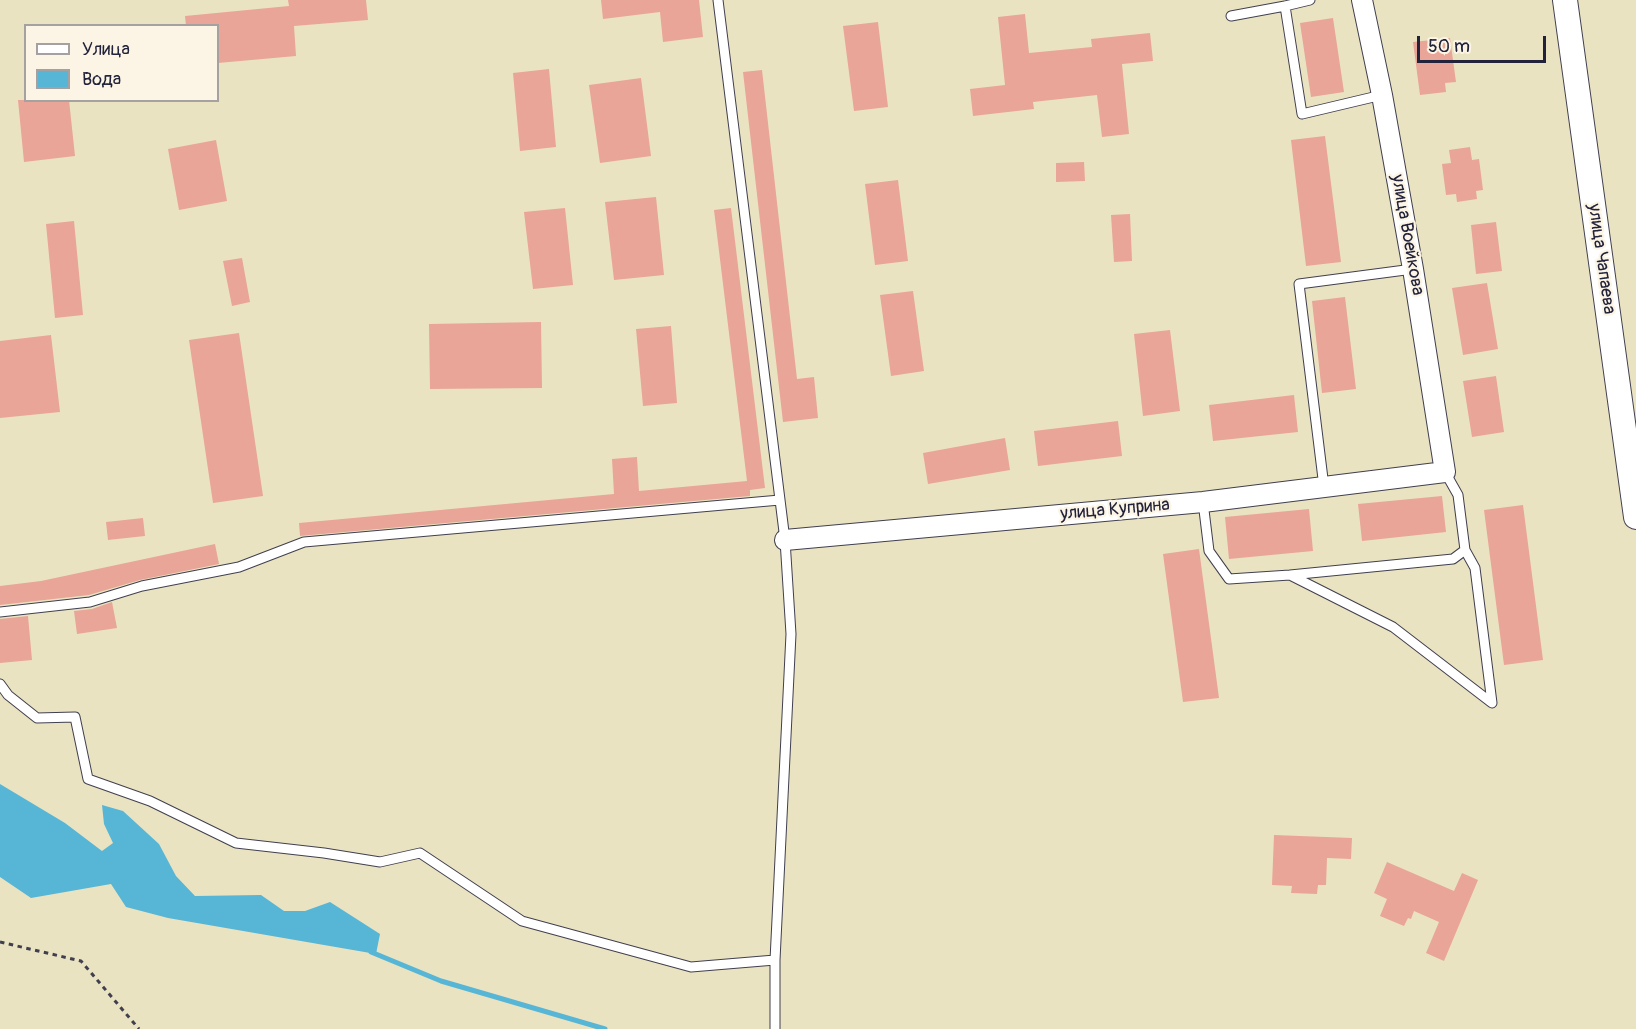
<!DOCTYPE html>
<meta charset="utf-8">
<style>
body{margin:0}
#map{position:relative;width:1636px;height:1029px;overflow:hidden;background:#eae3c2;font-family:Pangolin,sans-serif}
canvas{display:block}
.legend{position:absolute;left:24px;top:24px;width:195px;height:78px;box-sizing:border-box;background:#fcf5e5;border:2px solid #a5a1a1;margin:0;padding:8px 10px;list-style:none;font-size:18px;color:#22223b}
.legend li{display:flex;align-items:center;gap:12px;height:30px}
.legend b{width:30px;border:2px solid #a5a1a1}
.scale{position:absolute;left:1417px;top:36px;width:129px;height:27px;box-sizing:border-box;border:3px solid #22223b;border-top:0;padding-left:8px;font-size:18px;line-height:21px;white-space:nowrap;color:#22223b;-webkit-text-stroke:4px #fcf5e5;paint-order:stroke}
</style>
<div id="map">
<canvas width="1636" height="1029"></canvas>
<ul class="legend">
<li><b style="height:8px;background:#fff"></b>Улица</li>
<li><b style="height:16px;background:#57b6d6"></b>Вода</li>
</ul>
<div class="scale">50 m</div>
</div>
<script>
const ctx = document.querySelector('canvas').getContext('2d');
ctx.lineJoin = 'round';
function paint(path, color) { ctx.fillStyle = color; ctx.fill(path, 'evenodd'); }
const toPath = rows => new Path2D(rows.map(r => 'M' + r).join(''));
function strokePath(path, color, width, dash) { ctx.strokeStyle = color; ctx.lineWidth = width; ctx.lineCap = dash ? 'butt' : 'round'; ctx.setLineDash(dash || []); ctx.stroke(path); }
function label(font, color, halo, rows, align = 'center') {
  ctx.font = font + ' Pangolin,sans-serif'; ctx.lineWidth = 4.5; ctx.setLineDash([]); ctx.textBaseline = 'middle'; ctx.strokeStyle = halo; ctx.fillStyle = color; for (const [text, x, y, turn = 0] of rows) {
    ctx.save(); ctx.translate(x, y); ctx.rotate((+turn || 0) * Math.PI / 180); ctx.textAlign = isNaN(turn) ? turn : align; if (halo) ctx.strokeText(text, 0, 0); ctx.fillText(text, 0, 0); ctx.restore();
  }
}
paint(toPath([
 [0,784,65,823,102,851,113,843,104,824,102,805,123,811,159,844,176,876,195,896,261,895,284,911,305,911,330,902,380,934,376,954,168,918,126,907,111,884,31,898,0,877]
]), '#57b6d6');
strokePath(toPath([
 [371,952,441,981,605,1029]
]), '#57b6d6', 5);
paint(toPath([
 [288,0,366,0,368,20,294,26,296,56,218,63,218,26,186,26,185,16,289,6],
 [601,0,699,0,703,37,663,42,660,12,603,19],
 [1025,14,1029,53,1092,47,1091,39,1150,33,1153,61,1122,64,1129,134,1102,137,1097,95,1033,102,1034,109,973,116,970,89,1005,85,998,17],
 [1333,18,1344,92,1311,97,1300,23],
 [878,22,888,107,854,111,843,26],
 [1450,38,1456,82,1445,83,1446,92,1420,95,1413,42],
 [549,69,556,147,520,151,513,73],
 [762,70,797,379,814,377,818,418,783,422,743,72],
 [641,78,651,156,600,163,589,85],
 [18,100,69,100,75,156,24,162],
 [1325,136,1341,262,1306,266,1291,140],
 [216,140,227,201,179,210,168,149],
 [1470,147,1472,160,1479,159,1483,190,1476,191,1477,199,1457,202,1456,194,1446,195,1442,164,1451,163,1449,150],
 [1084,162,1085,181,1056,182,1056,163],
 [898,180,908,261,875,265,865,184],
 [656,197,664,275,614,280,605,202],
 [565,208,573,285,533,289,524,212],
 [731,208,765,488,750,490,750,496,300,536,299,523,614,494,612,459,637,457,639,491,747,481,714,210],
 [1130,214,1132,261,1114,262,1111,215],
 [74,221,83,315,55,318,46,224],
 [1496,222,1502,271,1476,274,1471,225],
 [242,258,250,302,232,306,223,261],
 [1487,283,1498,349,1463,355,1452,288],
 [913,291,924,371,891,376,880,295],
 [1345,297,1356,389,1322,393,1312,301],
 [541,322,542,388,430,389,429,324],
 [671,326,677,403,643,406,636,329],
 [1170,330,1180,411,1143,416,1134,334],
 [239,333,263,496,213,503,189,340],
 [51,335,60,412,0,418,0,341],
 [1496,376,1504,432,1472,437,1463,381],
 [1294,395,1298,432,1213,441,1209,405],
 [1118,421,1122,456,1038,466,1034,431],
 [1005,438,1010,470,928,484,923,453],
 [1442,496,1446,532,1362,541,1358,504],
 [1523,505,1543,660,1504,665,1484,510],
 [1309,509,1313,551,1229,559,1225,517],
 [143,518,145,536,108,540,106,522],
 [215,544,219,564,140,580,89,595,0,605,0,586,41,581],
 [1199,549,1219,698,1183,702,1163,554],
 [112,602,117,628,77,634,74,611,92,609],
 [28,616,32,660,0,663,0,619],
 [1274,835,1352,838,1351,859,1327,858,1326,885,1318,885,1317,894,1291,893,1292,886,1272,885],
 [1387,862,1454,891,1462,873,1478,880,1444,961,1426,953,1439,922,1414,911,1411,919,1408,918,1404,926,1380,916,1387,899,1374,893]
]), '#e9a597');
const service = toPath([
 [718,0,785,540,791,634,775,960,775,1029],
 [1310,0,1285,6,1302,114,1382,95],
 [1231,16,1285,6],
 [1445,472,1458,495,1465,550,1475,568,1492,703,1393,627,1290,575,1453,559,1465,550],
 [1324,487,1299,284,1413,269],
 [1203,502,1209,551,1229,579,1290,575],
 [0,612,90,602,142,586,239,567,304,542,780,500],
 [0,684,8,695,37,718,75,717,88,779,150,801,236,843,324,853,380,862,420,853,522,921,691,967,775,960]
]);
const minor = toPath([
 [785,540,1203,502,1445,472,1413,269,1382,95,1362,0]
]);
const tertiary = toPath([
 [1565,0,1636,517]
]);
strokePath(service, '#403f4f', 11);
strokePath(minor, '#403f4f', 22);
strokePath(tertiary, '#403f4f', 26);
strokePath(toPath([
 [0,942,81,961,139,1029]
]), '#403f4f', 3, [4.5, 4.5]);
strokePath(service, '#fff', 9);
strokePath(minor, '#fff', 20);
strokePath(tertiary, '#fff', 24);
label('18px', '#22223b', '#fcf5e5', [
 ["улица Воейкова",1407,235,80],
 ["улица Чапаева",1601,259,82],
 ["улица Куприна",1115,510,-5]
]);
</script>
